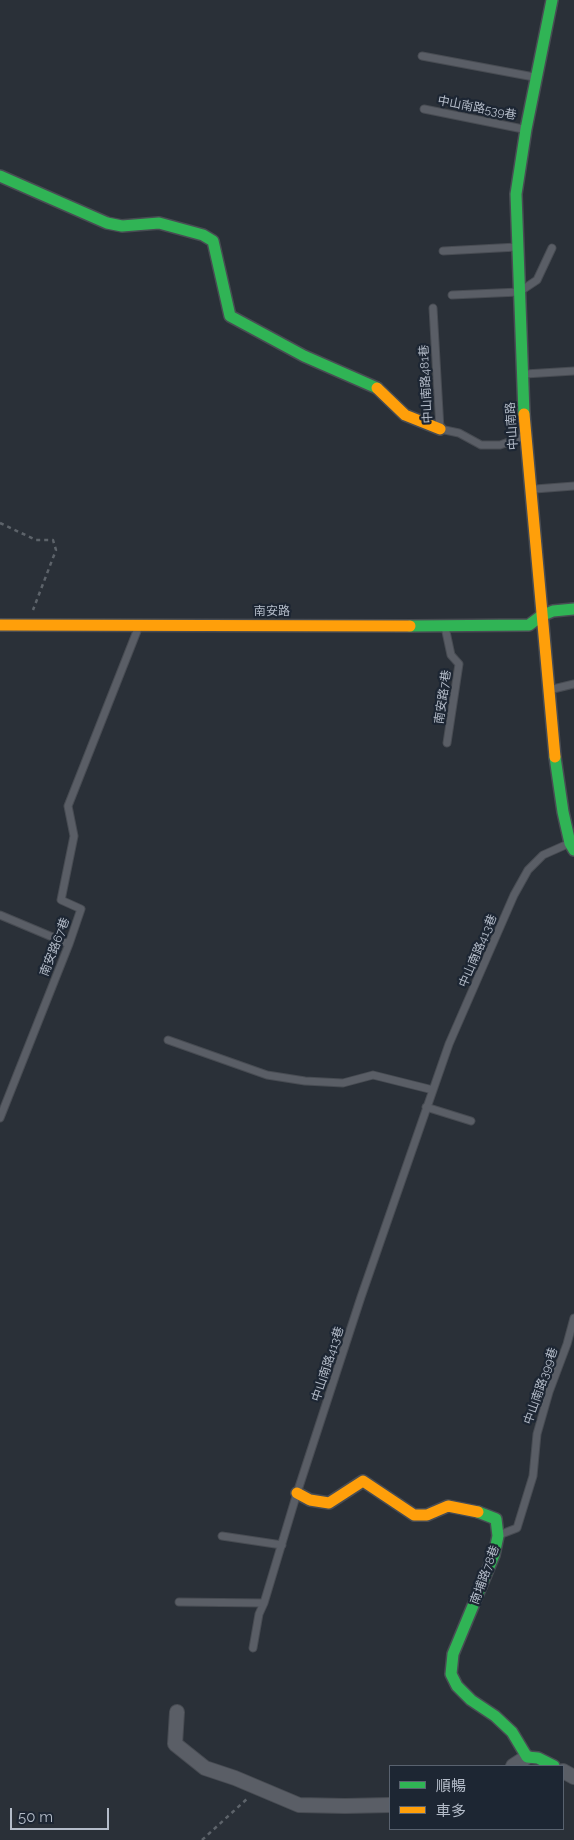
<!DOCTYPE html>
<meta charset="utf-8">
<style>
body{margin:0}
#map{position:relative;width:574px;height:1840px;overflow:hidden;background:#2a3038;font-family:Raleway,"Noto Sans TC",sans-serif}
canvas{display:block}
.legend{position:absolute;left:389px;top:1765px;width:175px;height:65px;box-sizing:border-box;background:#1d2633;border:1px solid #59626f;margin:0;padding:6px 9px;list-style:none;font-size:15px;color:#b4bcc9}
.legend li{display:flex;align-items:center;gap:10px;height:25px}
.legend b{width:25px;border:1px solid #59626f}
.scale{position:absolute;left:10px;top:1808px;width:99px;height:22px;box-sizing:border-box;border:2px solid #b4bcc9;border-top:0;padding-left:6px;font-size:15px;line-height:18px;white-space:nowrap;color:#b4bcc9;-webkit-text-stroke:4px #1d2633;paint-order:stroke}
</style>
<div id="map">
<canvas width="574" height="1840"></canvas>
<ul class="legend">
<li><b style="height:6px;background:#30b455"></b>順暢</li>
<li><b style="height:6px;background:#ff9f0a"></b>車多</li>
</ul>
<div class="scale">50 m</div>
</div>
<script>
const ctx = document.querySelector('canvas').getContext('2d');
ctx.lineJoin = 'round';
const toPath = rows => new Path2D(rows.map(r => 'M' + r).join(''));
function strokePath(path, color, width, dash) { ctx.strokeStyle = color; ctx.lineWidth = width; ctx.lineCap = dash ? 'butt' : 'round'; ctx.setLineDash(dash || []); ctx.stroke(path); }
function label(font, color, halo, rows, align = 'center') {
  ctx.font = font + ' Raleway,"Noto Sans TC",sans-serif'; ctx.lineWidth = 4.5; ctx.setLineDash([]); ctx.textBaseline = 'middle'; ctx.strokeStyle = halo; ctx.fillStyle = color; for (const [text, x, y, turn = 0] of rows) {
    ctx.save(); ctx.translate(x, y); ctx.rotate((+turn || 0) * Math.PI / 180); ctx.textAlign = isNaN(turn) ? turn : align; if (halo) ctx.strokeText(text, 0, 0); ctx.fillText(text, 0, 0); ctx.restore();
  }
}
const lane = toPath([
 [422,56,534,77],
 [424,109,523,129],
 [443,251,517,247],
 [452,295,519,292,537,280,552,248],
 [433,308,440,429,459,433,481,445,500,445,523,437],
 [525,374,574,371],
 [535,489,574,486],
 [445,627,451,655,459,664,447,743],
 [549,690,574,684],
 [0,915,69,944],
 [168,1040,267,1075,305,1081,343,1083,373,1075,433,1090],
 [426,1107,471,1121],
 [0,1118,69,944,81,909,61,900,74,836,68,806,139,626],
 [499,1535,517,1528,533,1476,537,1434,549,1392,567,1344,574,1318],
 [222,1536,282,1545],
 [179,1602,264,1603],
 [253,1648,259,1614,264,1603,297,1493,361,1297,449,1044,514,895,528,870,543,855,570,843]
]);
const street = toPath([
 [177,1712,175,1744,205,1768,235,1778,299,1805,345,1806,390,1805],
 [513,1766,527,1757],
 [563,1771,574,1777]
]);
const fast = toPath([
 [0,176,107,223,122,226,159,223,203,235,213,241,230,316,304,356,377,388],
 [524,414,516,194,526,129,552,0],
 [410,626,529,625,541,616,553,611,574,609],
 [555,757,563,812,570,843,574,850],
 [478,1512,496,1519,498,1536,494,1555,453,1654,451,1674,457,1686,471,1700,495,1716,512,1732,527,1757,538,1758,554,1766]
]);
const slow = toPath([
 [377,388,405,415,440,429],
 [524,414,555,757],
 [0,625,410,626],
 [297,1493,310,1500,329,1503,363,1481,414,1515,427,1515,448,1506,478,1512]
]);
strokePath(lane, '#484c53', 9);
strokePath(street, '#484c53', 16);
strokePath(fast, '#484c53', 14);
strokePath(slow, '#484c53', 14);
strokePath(toPath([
 [0,523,36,540,53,540,56,550,33,610],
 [202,1840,248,1798]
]), '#5d636a', 2.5, [4, 4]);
strokePath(lane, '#5a5e66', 7);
strokePath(street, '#5a5e66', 14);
strokePath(fast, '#30b455', 11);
strokePath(slow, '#ff9f0a', 11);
label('12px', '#b4bcc9', '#1d2633', [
 ["中山南路539巷",477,108,11],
 ["中山南路481巷",426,384,-93],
 ["中山南路",512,426,-94],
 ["南安路",272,611],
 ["南安路7巷",443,697,-82],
 ["南安路67巷",55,947,-69],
 ["中山南路413巷",478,951,-67],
 ["中山南路413巷",328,1364,-72],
 ["中山南路399巷",541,1386,-71],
 ["南埔路78巷",485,1575,-70]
]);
</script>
